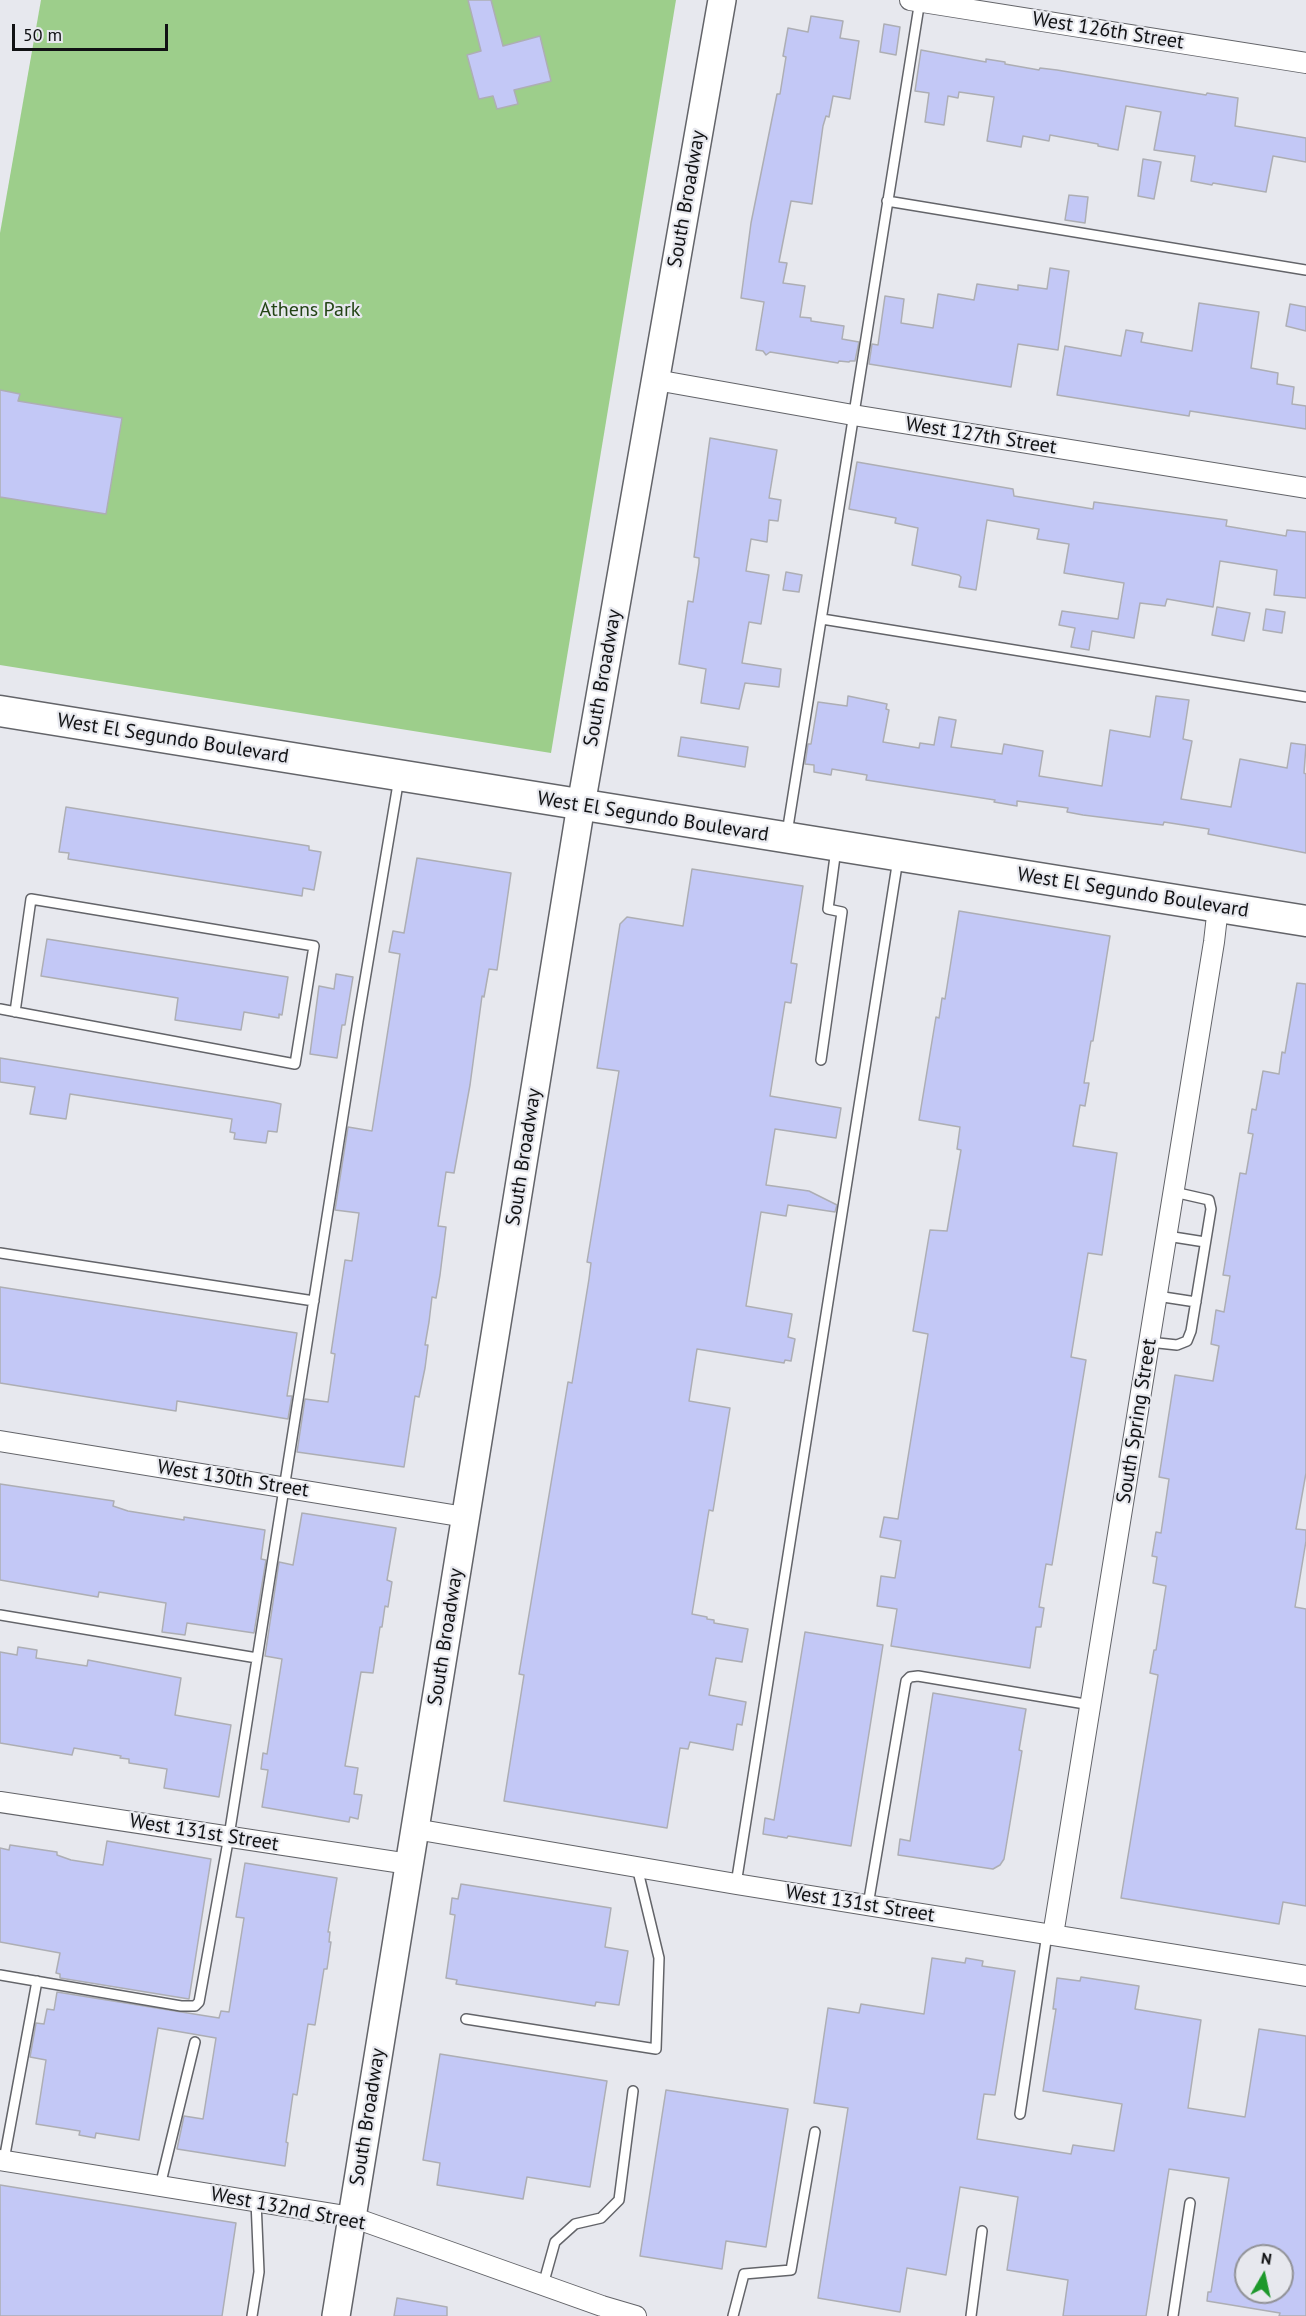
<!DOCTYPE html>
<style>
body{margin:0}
#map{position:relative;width:1306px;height:2316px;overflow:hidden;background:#e7e8ee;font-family:"PT Sans",sans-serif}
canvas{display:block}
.north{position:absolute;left:1234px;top:2244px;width:60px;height:60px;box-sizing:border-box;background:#e7e8ee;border:2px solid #919297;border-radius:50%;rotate:9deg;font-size:16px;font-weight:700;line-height:24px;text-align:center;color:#111214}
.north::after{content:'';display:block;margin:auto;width:21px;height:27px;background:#1d982b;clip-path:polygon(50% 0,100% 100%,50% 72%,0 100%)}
.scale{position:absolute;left:12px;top:24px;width:156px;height:27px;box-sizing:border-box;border:3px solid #111214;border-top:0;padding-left:8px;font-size:18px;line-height:21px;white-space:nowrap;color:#111214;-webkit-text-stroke:4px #e7e8ee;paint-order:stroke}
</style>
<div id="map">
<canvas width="1306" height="2316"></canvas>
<div class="north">N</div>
<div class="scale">50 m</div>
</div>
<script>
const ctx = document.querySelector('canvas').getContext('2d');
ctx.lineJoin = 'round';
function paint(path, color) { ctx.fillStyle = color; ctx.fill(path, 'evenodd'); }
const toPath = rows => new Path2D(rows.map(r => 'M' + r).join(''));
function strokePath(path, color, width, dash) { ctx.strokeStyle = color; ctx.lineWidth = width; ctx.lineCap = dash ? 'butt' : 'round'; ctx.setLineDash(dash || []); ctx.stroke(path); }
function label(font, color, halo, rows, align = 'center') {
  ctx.font = font + ' "PT Sans",sans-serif'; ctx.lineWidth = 4.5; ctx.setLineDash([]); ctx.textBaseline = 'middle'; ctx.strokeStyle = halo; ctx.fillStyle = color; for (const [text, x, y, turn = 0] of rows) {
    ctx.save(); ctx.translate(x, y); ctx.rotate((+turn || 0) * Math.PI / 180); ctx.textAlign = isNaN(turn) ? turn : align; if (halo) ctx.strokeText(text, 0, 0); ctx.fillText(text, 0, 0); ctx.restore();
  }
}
paint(toPath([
 [41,0,676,0,551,753,0,665,0,233]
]), '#9dce8b');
const building = toPath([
 [468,0,491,0,503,46,540,36,551,81,514,90,518,104,497,109,493,96,479,99,467,55,481,51,468,0],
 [811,16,843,21,840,38,859,41,850,99,833,96,829,117,826,116,823,126,812,204,791,201,779,262,787,263,783,283,805,286,800,317,811,318,811,321,844,326,842,339,859,342,855,361,850,361,849,362,839,361,838,363,770,352,766,355,763,351,756,350,764,302,741,298,751,223,777,94,780,94,786,57,783,56,788,28,808,32,811,16],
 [884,24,900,27,896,55,880,52,884,24],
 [921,50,986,62,986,59,1005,62,1005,64,1039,70,1040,68,1057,70,1206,95,1207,93,1238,98,1235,126,1306,138,1306,162,1273,156,1266,192,1213,183,1212,185,1191,181,1195,156,1154,150,1161,112,1126,106,1118,150,1098,146,1098,144,1050,135,1049,141,1023,136,1021,147,987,141,994,97,959,92,958,98,948,96,944,125,925,122,929,93,915,91,921,50],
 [1143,159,1161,162,1154,199,1138,196,1143,159],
 [1069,195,1088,197,1085,223,1065,220,1069,195],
 [1050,268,1069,271,1058,350,1018,344,1011,387,869,364,872,344,878,345,885,296,904,299,901,323,933,328,938,294,974,300,977,284,1018,290,1018,285,1047,289,1050,268],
 [1199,303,1259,312,1251,368,1278,373,1277,384,1294,387,1292,404,1306,406,1306,429,1190,411,1189,416,1057,395,1065,346,1121,356,1126,330,1143,333,1141,342,1192,351,1199,303],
 [1290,304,1306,307,1306,331,1286,326,1290,304],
 [0,390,20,394,18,401,122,418,106,514,0,497,0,390],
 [710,438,777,450,769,498,781,500,778,521,769,520,767,542,751,539,746,571,769,575,761,624,749,622,742,663,781,669,779,687,745,683,739,709,701,703,706,669,679,664,688,601,693,602,699,563,699,558,694,557,710,438],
 [857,462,1013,489,1014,496,1093,509,1094,502,1227,520,1226,526,1286,536,1287,530,1306,532,1306,598,1274,595,1277,570,1220,561,1213,607,1167,599,1165,606,1140,603,1134,638,1092,631,1089,650,1071,647,1075,628,1059,625,1062,611,1118,619,1124,583,1064,573,1069,544,1037,539,1039,529,987,520,976,590,959,587,961,577,959,575,912,565,918,528,895,523,896,518,849,509,857,462],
 [786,572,802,575,799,592,783,590,786,572],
 [1217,607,1250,613,1244,641,1212,635,1217,607],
 [1266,609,1285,612,1282,633,1263,630,1266,609],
 [848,696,887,704,886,709,889,710,883,742,919,748,920,743,934,745,939,717,956,720,951,747,1002,754,1004,744,1043,751,1039,776,1102,786,1110,730,1150,737,1156,696,1189,700,1183,739,1192,741,1181,799,1231,807,1240,759,1287,768,1291,743,1306,745,1304,773,1306,774,1306,853,1208,834,1209,829,1164,822,1163,825,1083,815,1067,812,1068,808,1017,801,1017,806,994,802,995,800,866,780,867,775,832,769,831,775,814,772,814,765,805,764,808,744,811,744,818,702,847,706,848,696],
 [681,737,748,747,745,767,678,756,681,737],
 [66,807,309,846,309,850,321,852,314,890,303,888,302,896,68,859,69,853,59,852,66,807],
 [417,858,511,873,497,970,489,969,484,997,482,996,470,1085,454,1173,446,1172,438,1226,446,1227,440,1275,436,1298,432,1297,429,1322,425,1345,428,1345,425,1368,419,1397,415,1396,404,1467,297,1452,305,1399,328,1402,335,1354,331,1353,345,1260,352,1261,359,1213,335,1210,348,1127,372,1131,400,954,389,952,393,931,404,933,417,858],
 [692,869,803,886,791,963,797,964,791,1003,785,1002,770,1096,841,1108,836,1138,775,1129,766,1185,809,1191,837,1205,835,1212,788,1205,786,1216,761,1212,746,1306,792,1314,788,1337,795,1339,791,1361,785,1360,784,1363,697,1349,689,1401,730,1408,713,1511,709,1510,692,1614,707,1617,707,1619,714,1620,714,1623,748,1629,742,1662,716,1658,709,1695,746,1702,742,1725,737,1724,733,1750,690,1742,688,1749,680,1748,667,1828,504,1801,524,1675,519,1674,568,1382,572,1383,589,1279,591,1263,587,1262,619,1071,597,1068,620,924,627,917,683,926,692,869],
 [959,911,1110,936,1093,1041,1091,1041,1084,1083,1089,1083,1085,1106,1080,1105,1073,1146,1117,1153,1102,1255,1088,1253,1071,1357,1086,1360,1052,1565,1046,1564,1039,1607,1044,1608,1041,1627,1036,1627,1030,1668,891,1646,897,1609,877,1606,881,1576,895,1578,901,1541,880,1537,884,1517,898,1519,928,1334,913,1331,930,1230,947,1231,961,1150,957,1149,960,1127,919,1120,936,1017,939,1018,942,998,945,999,959,911],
 [47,939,288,977,282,1015,279,1014,279,1018,244,1012,241,1030,175,1020,178,998,41,976,47,939],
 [336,974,353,977,345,1025,342,1025,337,1058,310,1054,319,986,334,989,336,974],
 [1297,983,1306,984,1306,1473,1296,1529,1306,1530,1306,1541,1295,1607,1306,1609,1306,1906,1283,1902,1279,1924,1121,1898,1158,1675,1150,1673,1154,1650,1156,1650,1166,1586,1153,1583,1157,1557,1152,1556,1156,1532,1161,1533,1169,1479,1159,1477,1175,1375,1213,1381,1219,1346,1211,1344,1216,1310,1224,1312,1230,1276,1223,1275,1240,1173,1246,1174,1253,1134,1248,1133,1252,1109,1256,1110,1263,1071,1279,1074,1282,1052,1285,1053,1297,983],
 [0,1058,273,1102,281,1104,277,1132,268,1131,266,1143,234,1139,235,1133,230,1132,232,1119,70,1094,66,1119,30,1114,35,1087,0,1082,0,1058],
 [0,1287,297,1333,287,1396,292,1396,288,1419,177,1401,176,1411,0,1383,0,1287],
 [0,1484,114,1501,113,1506,128,1511,184,1520,184,1517,265,1530,261,1559,266,1560,254,1633,187,1623,185,1635,162,1632,166,1603,99,1592,98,1597,0,1580,0,1484],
 [302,1513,396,1528,387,1580,392,1582,388,1607,385,1606,382,1627,380,1627,373,1673,361,1672,345,1766,358,1768,354,1794,362,1795,358,1819,350,1817,349,1822,262,1807,268,1770,261,1769,263,1753,267,1754,282,1659,265,1656,279,1562,293,1565,302,1513],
 [805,1632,883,1645,851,1846,788,1836,787,1838,763,1834,765,1818,774,1820,805,1632],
 [18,1647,37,1650,36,1658,87,1666,88,1660,181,1678,175,1715,231,1725,219,1797,164,1788,167,1769,129,1763,129,1759,120,1758,121,1756,74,1748,72,1755,0,1743,0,1652,17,1655,18,1647],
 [933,1693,1026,1709,1019,1750,1022,1751,1004,1859,1000,1865,993,1869,898,1855,900,1839,910,1841,933,1693],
 [107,1841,211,1859,189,1999,60,1978,60,1974,56,1973,60,1953,0,1942,0,1848,9,1850,10,1845,57,1852,57,1855,71,1860,103,1865,107,1841],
 [245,1863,337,1878,328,1932,330,1932,329,1942,331,1942,327,1969,324,1969,315,2025,308,2024,297,2095,293,2094,286,2142,288,2143,285,2166,177,2149,184,2116,203,2119,216,2038,158,2028,139,2140,96,2133,95,2138,79,2135,80,2131,36,2124,46,2060,30,2057,36,2023,44,2024,47,2009,54,2010,57,1992,219,2018,221,2011,229,2012,244,1918,236,1917,245,1863],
 [461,1884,611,1908,605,1947,628,1951,619,2005,596,2002,595,2006,456,1984,457,1980,446,1978,455,1915,450,1914,452,1898,458,1899,461,1884],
 [932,1958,965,1963,966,1958,983,1961,982,1966,1015,1971,995,2095,984,2094,977,2139,1071,2154,1073,2145,1114,2151,1122,2104,1043,2091,1056,2009,1053,2009,1057,1978,1080,1981,1081,1977,1139,1986,1135,2009,1201,2020,1188,2108,1245,2117,1259,2029,1306,2036,1306,2316,1279,2316,1280,2313,1207,2301,1208,2292,1211,2292,1229,2178,1169,2169,1146,2316,1063,2316,1068,2280,1007,2270,1018,2197,960,2187,946,2275,907,2268,900,2312,818,2298,848,2108,814,2103,828,2008,859,2013,861,2004,924,2014,932,1958],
 [1246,2256,1282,2256,1282,2292,1246,2292,1246,2256],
 [440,2054,607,2081,590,2187,527,2177,523,2199,437,2185,440,2163,423,2160,440,2054],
 [666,2090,788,2109,766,2247,726,2241,722,2269,640,2256,666,2090],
 [0,2185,236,2223,222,2316,0,2316,0,2185],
 [397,2298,447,2307,447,2316,394,2316,397,2298]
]);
paint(building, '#c3c8f6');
strokePath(building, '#adaeb4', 1.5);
const lane = toPath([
 [887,201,1306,270],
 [822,619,1306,697],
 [787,833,920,0],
 [0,1009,295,1064,314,946,31,899,15,1012],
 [821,1060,842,912,828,909,836,849],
 [1167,1236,1205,1242],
 [0,1253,314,1301],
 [1157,1296,1196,1302],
 [1149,1342,1177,1345,1187,1341,1191,1331,1211,1209,1209,1200,1174,1192],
 [0,1615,257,1658],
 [736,1884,898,859],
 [868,1905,906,1681,910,1677,918,1676,1091,1705],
 [0,1975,181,2006,195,2006,199,2002,229,1836,358,1021,399,778],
 [466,2019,656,2049,659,1958,637,1867],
 [1020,2114,1047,1934],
 [4,2160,37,1981],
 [160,2186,195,2042],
 [543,2285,555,2242,575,2224,601,2218,619,2200,633,2091],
 [252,2316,259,2272,256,2201],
 [733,2316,744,2274,791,2270,815,2132],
 [971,2316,982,2231],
 [1173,2316,1190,2203]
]);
const street = toPath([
 [910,0,1306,63],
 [656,380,853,415,1306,488],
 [0,1441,465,1517],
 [0,1802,409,1864],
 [415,1829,736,1884,1306,1976],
 [1053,1935,1214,942,1218,907],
 [0,2160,352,2217,602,2306,636,2316]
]);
const secondary = toPath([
 [336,2316,581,805,722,0]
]);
const primary = toPath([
 [0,711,1306,921]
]);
strokePath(lane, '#636469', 12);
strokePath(street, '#636469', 22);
strokePath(secondary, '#636469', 30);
strokePath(primary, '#636469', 33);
strokePath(lane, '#fff', 9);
strokePath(street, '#fff', 20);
strokePath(secondary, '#fff', 27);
strokePath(primary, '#fff', 30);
label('20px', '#111214', '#e7e8ee', [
 ["West 126th Street",1108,31,9],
 ["South Broadway",687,199,-80],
 ["West 127th Street",981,436,9],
 ["South Broadway",603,678,-80],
 ["West El Segundo Boulevard",173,739,9],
 ["West El Segundo Boulevard",653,817,9],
 ["West El Segundo Boulevard",1133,893,9],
 ["South Broadway",524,1157,-81],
 ["South Spring Street",1137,1421,-81],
 ["West 130th Street",233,1479,9],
 ["South Broadway",446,1637,-81],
 ["West 131st Street",204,1833,9],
 ["West 131st Street",860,1904,9],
 ["South Broadway",368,2117,-81],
 ["West 132nd Street",288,2209,11]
]);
label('20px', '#234415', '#e7e8ee', [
 ["Athens Park",310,310]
]);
</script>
